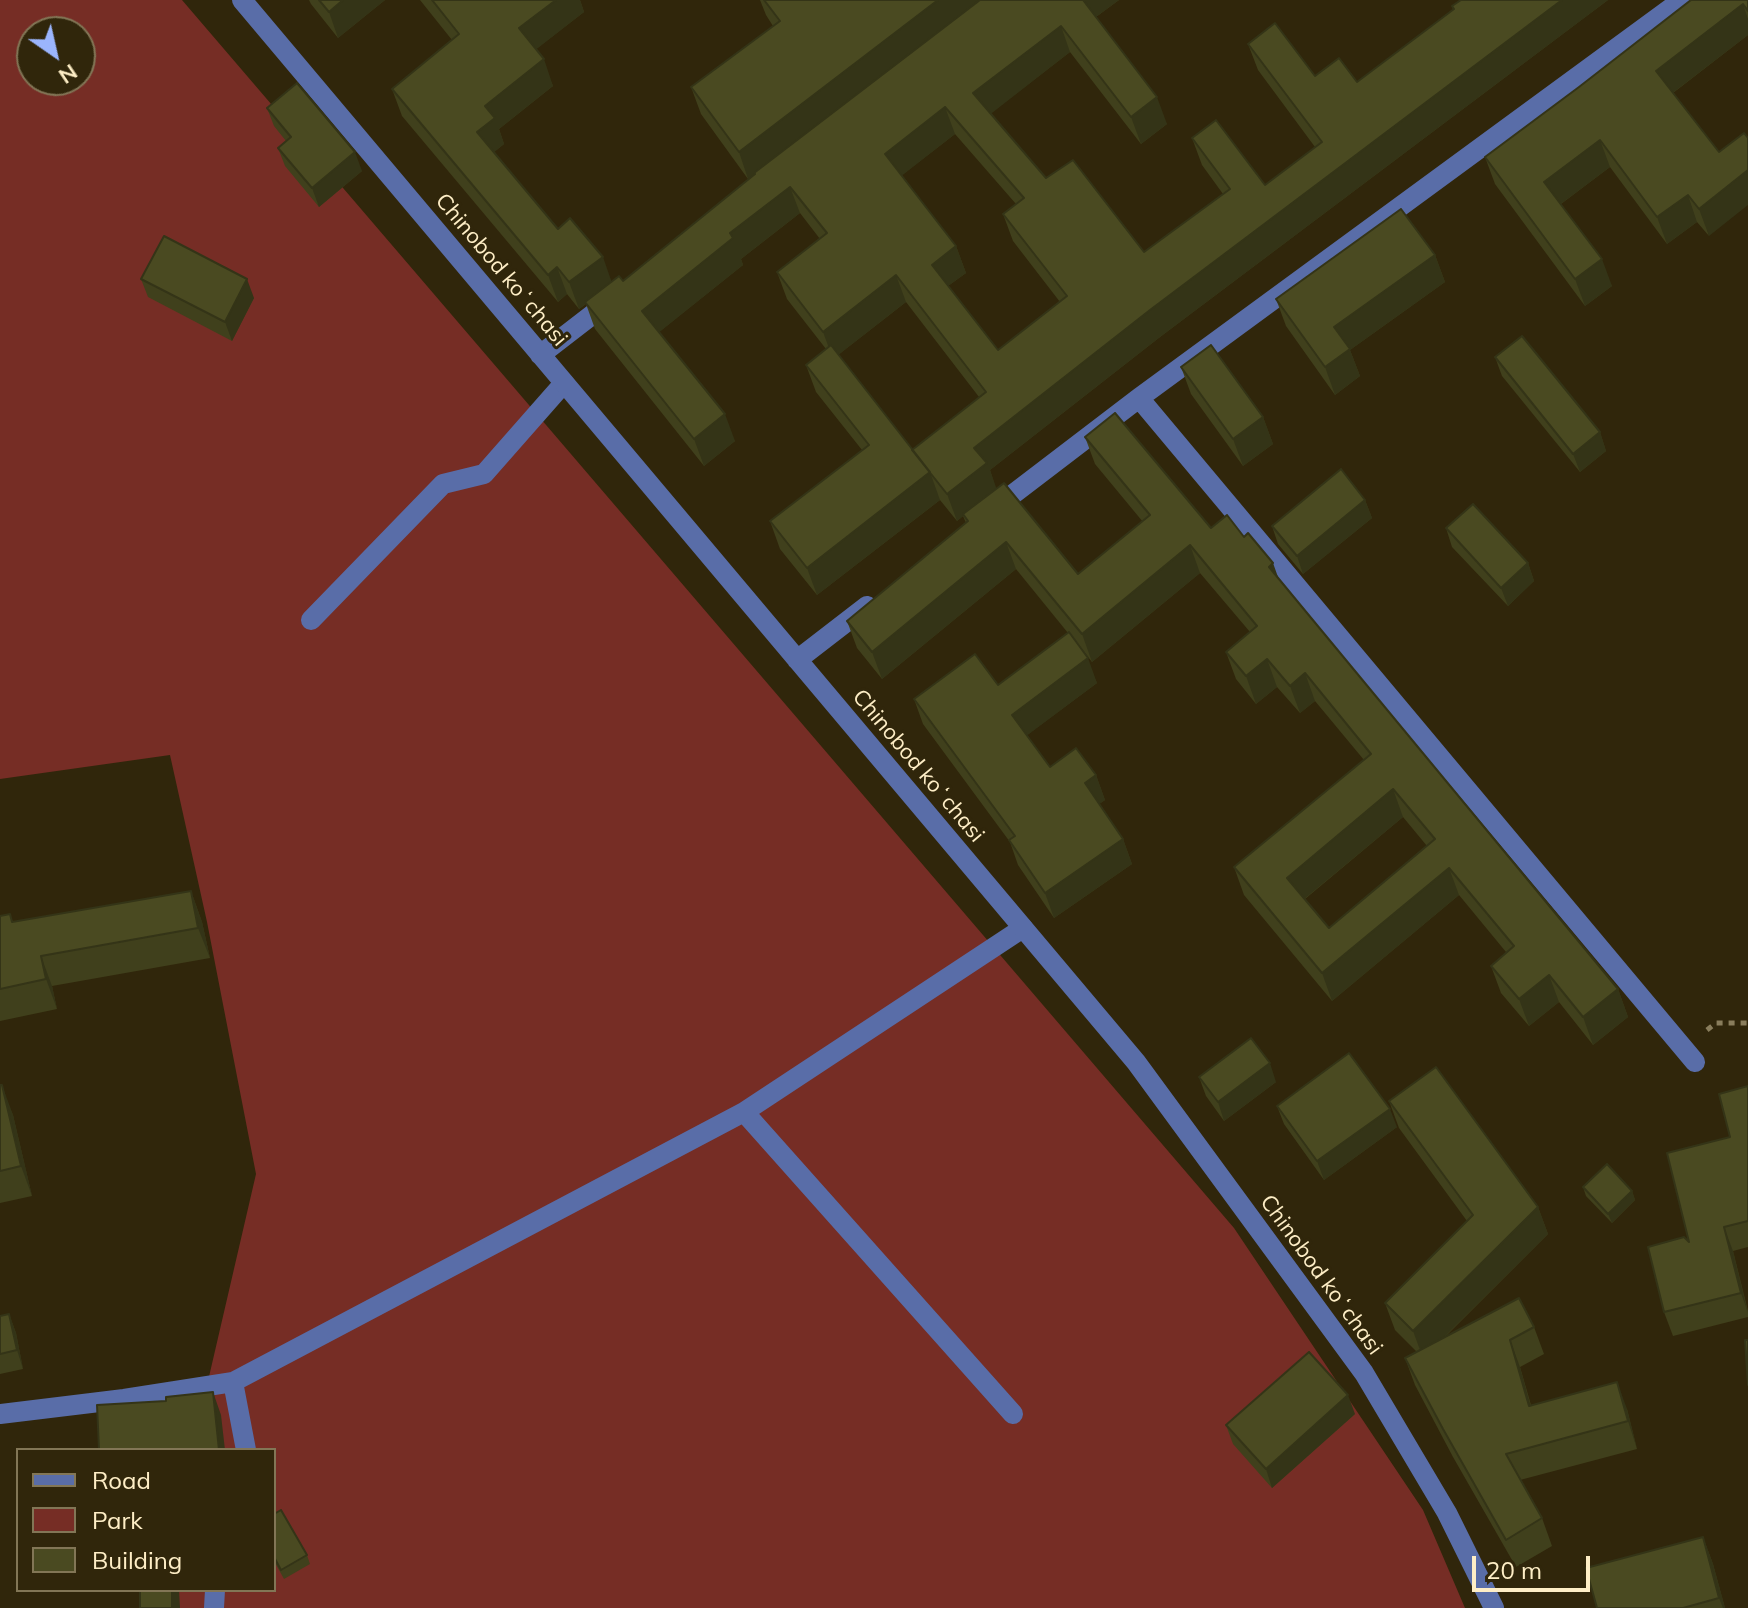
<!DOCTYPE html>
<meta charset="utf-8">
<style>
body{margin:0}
#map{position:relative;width:1748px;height:1608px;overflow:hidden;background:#30260b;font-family:Mulish,sans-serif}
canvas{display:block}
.legend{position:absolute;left:16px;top:1448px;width:260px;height:144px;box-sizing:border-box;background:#30260b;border:2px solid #827656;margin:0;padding:10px 14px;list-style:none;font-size:24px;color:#feeec6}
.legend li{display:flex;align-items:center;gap:16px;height:40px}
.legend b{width:40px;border:2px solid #827656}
.north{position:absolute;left:16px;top:16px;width:80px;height:80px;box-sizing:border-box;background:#30260b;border:2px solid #827656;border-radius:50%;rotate:146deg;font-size:22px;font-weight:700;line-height:32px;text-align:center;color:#feeec6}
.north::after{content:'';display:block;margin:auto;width:28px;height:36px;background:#9bb5fd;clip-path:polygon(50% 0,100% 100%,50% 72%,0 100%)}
.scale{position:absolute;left:1472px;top:1556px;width:118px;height:36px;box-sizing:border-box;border:4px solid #feeec6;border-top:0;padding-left:10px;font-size:24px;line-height:28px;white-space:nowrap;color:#feeec6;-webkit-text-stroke:6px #30260b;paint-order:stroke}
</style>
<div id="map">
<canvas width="1748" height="1608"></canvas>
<ul class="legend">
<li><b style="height:10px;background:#596da8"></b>Road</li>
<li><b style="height:22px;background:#762d25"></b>Park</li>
<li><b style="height:22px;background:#4a4a21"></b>Building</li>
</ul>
<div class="north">N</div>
<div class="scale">20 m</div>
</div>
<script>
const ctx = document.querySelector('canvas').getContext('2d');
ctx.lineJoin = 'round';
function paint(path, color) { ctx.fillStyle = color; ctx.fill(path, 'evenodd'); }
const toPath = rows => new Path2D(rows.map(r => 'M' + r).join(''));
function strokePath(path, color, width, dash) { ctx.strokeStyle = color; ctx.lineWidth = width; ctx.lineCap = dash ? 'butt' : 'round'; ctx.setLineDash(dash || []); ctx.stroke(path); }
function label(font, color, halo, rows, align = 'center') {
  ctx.font = font + ' Mulish,sans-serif'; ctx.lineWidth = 6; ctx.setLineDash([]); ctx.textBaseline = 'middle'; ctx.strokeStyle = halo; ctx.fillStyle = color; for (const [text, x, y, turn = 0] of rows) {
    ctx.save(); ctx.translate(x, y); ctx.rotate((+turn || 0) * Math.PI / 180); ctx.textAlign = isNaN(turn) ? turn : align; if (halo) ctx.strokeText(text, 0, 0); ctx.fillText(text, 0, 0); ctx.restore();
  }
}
paint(toPath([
 [0,0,182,0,1234,1228,1423,1510,1465,1608,165,1608,168,1590,274,1590,274,1450,192,1450,256,1174,207,922,170,755,0,779],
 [32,32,80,32,80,80,32,80]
]), '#762d25');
strokePath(toPath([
 [1707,1030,1716,1023,1748,1023]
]), '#897d5c', 5, [6, 6]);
strokePath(toPath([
 [311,620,443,484,484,474,564,383],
 [744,1112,1013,1414],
 [233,1382,246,1450],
 [0,1414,124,1399,233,1382,744,1112,1023,928],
 [214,1608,215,1590]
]), '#596da8', 20);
strokePath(toPath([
 [242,0,1136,1062,1364,1373,1447,1513,1494,1608],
 [540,355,610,301],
 [1139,398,1695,1062],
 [991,511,1139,398,1682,0],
 [797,660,867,606]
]), '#596da8', 20);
paint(toPath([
 [309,0,385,0,338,38,311,4],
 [420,0,580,0,584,12,536,49,553,86,499,129,504,144,494,152,558,229,612,282,623,281,748,179,701,114,691,87,773,26,766,15,760,0,1119,0,1096,17,1167,124,1141,144,1070,52,991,113,1046,178,1144,252,1223,194,1202,165,1192,138,1265,185,1315,147,1258,70,1248,44,1315,76,1357,82,1453,10,1452,6,1608,0,1160,337,990,470,996,489,1078,574,1143,522,1095,464,1085,437,1279,579,1618,989,1628,1017,1593,1045,1559,1002,1529,1026,1501,993,1491,966,1506,952,1459,895,1332,1001,1244,895,1234,867,1364,760,1315,701,1300,713,1277,687,1256,704,1236,679,1226,652,1250,632,1200,573,1092,662,1081,648,1097,683,1027,735,1050,767,1096,775,1105,800,1099,804,1123,839,1132,864,1054,918,1018,865,1010,842,923,724,914,699,998,685,1068,633,1016,569,882,679,857,648,847,621,966,523,963,516,957,521,940,500,817,595,780,549,770,521,862,450,816,392,806,365,826,349,787,299,777,272,820,239,800,213,741,259,743,265,659,332,735,441,704,466,595,329,586,304,579,309,567,294,558,302,402,116,392,89,452,40],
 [955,134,1016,204,1003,214,1013,241,1060,302,998,350,948,286,966,273,956,246,902,175],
 [906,302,979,397,912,450,838,355],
 [1403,817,1427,846,1329,928,1305,899],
 [1748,0,1748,35,1673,93,1709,236,1697,222,1667,244,1610,167,1561,204,1612,286,1585,306,1495,184,1485,157],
 [267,108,362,171,319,207,285,166,278,148,286,141,274,126],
 [1435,255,1445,282,1350,350,1360,376,1335,395,1286,326,1276,299],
 [141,279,254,298,232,341,148,297],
 [1495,357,1600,432,1606,451,1580,472,1502,376],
 [1181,367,1263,417,1273,444,1243,466,1191,394],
 [1365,500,1372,518,1303,574,1278,544,1272,526],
 [1446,528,1528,563,1534,581,1508,606,1452,547],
 [191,891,202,922,210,958,52,986,57,1009,0,1021,0,916,10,914,13,922],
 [1199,1077,1276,1082,1224,1121,1206,1096],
 [0,1085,13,1115,32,1196,0,1203],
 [1748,1086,1748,1247,1733,1251,1748,1311,1748,1317,1673,1336,1664,1312],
 [1389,1101,1538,1207,1548,1234,1444,1338,1534,1327,1544,1354,1520,1367,1531,1405,1627,1409,1637,1449,1520,1480,1542,1518,1552,1546,1516,1567,1453,1457,1415,1385,1405,1358,1417,1352,1395,1330,1385,1303,1467,1221,1399,1128],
 [1277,1106,1397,1127,1324,1180,1284,1124],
 [1583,1187,1632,1191,1635,1200,1612,1223,1586,1196],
 [9,1314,16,1333,23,1369,0,1374,0,1316],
 [1355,1414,1272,1488,1233,1444,1226,1425],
 [274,1514,307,1555,310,1564,284,1579,274,1561],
 [1703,1537,1713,1564,1725,1608,1597,1608]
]), '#40401c');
paint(toPath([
 [343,0,385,0,338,38,329,12],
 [556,0,580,0,584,12,529,55,519,28],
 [938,0,983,0,748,179,739,152],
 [1081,0,1119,0,1089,22],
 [1562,0,1608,0,1160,337,990,470,997,490,957,521,947,494,974,448,1150,310],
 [1743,4,1748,19,1748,35,1666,98,1656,71],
 [1061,26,1070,52,983,120,973,93],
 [544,59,553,86,499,129,504,144,487,158,477,132,485,106],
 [1157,97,1167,124,1141,144,1131,117],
 [945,107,955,134,895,181,885,154],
 [1600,140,1610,167,1554,209,1544,182],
 [355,152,362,171,319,207,312,188],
 [1748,170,1748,205,1709,236,1699,209],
 [790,187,800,213,741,259,743,265,652,338,642,311,730,233],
 [1688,195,1697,222,1667,244,1657,217],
 [956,246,966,273,941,291,932,265],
 [1435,255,1445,282,1350,350,1360,376,1335,395,1325,367,1334,327],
 [603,257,612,283,579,309,569,282],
 [1602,259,1612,286,1585,306,1575,279],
 [557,267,567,294,558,302,548,275],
 [896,275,906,302,833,359,823,332],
 [247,279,254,298,232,341,225,322],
 [725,414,735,441,704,466,694,439],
 [1263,417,1273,444,1243,466,1233,439],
 [1600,432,1606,451,1580,472,1573,454],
 [930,472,940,500,817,595,807,568],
 [1365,500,1372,518,1303,574,1297,556],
 [1006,542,1016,569,882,679,872,652],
 [1190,545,1200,573,1092,662,1082,634],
 [1273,563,1283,591,1269,567],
 [1528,563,1534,581,1508,606,1501,588],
 [1088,658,1097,683,1021,740,1012,715],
 [1267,659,1277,687,1256,704,1246,676],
 [1305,673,1315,701,1300,713,1290,686],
 [1096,775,1105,800,1094,808,1085,783],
 [1393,789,1403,817,1297,905,1287,878],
 [1123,839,1132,864,1054,918,1045,893],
 [1449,868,1459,895,1332,1001,1322,973],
 [191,891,202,922,210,958,198,928],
 [41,956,52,986,57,1009,46,979],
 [1549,975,1559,1002,1529,1026,1519,999],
 [1618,989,1628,1017,1593,1045,1583,1017],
 [1270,1063,1276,1082,1224,1121,1218,1102],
 [2,1085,13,1115,32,1196,21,1166],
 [1390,1109,1397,1127,1324,1180,1317,1161],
 [1632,1191,1635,1200,1612,1223,1608,1214],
 [1538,1207,1548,1234,1423,1358,1413,1331],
 [1724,1227,1733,1251,1748,1313,1741,1293],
 [9,1314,16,1333,23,1369,17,1350],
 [1510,1340,1520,1367,1538,1433,1529,1406],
 [1617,1382,1627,1409,1637,1449,1628,1421],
 [213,1392,221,1415,225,1450,219,1450],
 [1348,1395,1355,1414,1272,1488,1266,1469],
 [1703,1537,1713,1564,1725,1608,1723,1608,1719,1598],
 [172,1590,179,1590,180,1608,172,1608]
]), '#343417');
const building = toPath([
 [319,0,343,0,329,12,319,0],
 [432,0,556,0,519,28,544,59,485,106,495,118,477,132,558,229,570,218,603,257,569,282,557,267,548,275,392,89,459,34,432,0],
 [764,0,938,0,739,152,691,87,780,21,764,0],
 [980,0,1083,0,1157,97,1131,117,1061,26,973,93,1046,178,1073,160,1144,252,1230,189,1192,138,1216,120,1265,185,1322,142,1248,44,1275,23,1315,76,1339,58,1357,82,1454,9,1452,6,1461,0,1562,0,1150,310,974,448,987,463,947,494,912,450,986,392,896,275,823,332,777,272,827,233,790,187,730,233,733,238,642,311,725,414,694,439,585,302,619,276,623,281,755,174,754,173,980,0],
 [945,107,1024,198,1003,214,1067,296,998,350,932,265,956,246,885,154,945,107],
 [1691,0,1748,0,1748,11,1743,4,1656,71,1719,152,1744,133,1748,138,1748,170,1699,209,1688,195,1657,217,1600,140,1544,182,1602,259,1575,279,1485,157,1579,87,1691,0],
 [297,83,355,152,312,188,278,148,291,137,267,108,297,83],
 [1401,209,1435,255,1334,327,1350,349,1325,367,1276,299,1401,209],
 [164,236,247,279,225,322,141,279,164,236],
 [1522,336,1600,432,1573,454,1495,357,1522,336],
 [831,345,930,472,807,568,770,521,869,445,806,365,831,345],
 [1211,345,1263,417,1233,439,1181,367,1211,345],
 [1115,413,1211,528,1227,515,1244,537,1248,533,1273,563,1269,567,1618,989,1583,1017,1549,975,1519,999,1491,966,1514,946,1449,868,1322,973,1234,867,1371,754,1305,673,1290,686,1267,659,1246,676,1226,652,1257,626,1190,545,1082,634,1006,542,872,652,847,621,968,521,963,514,1004,483,1078,574,1150,515,1085,437,1115,413],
 [1393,789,1435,839,1329,928,1287,878,1393,789],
 [1341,469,1365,500,1297,556,1272,526,1341,469],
 [1473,504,1528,563,1501,588,1446,528,1473,504],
 [1069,632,1088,658,1012,715,1050,767,1076,748,1096,775,1085,783,1123,839,1045,893,1009,840,1015,836,914,699,975,654,998,685,1069,632],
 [191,891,198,928,41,956,46,979,0,989,0,916,10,914,12,922,191,891],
 [1251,1038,1270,1063,1218,1102,1199,1077,1251,1038],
 [1349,1053,1390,1109,1317,1161,1277,1106,1349,1053],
 [1436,1067,1538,1207,1413,1331,1385,1303,1473,1215,1389,1101,1436,1067],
 [0,1085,2,1085,21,1166,0,1171,0,1085],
 [1748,1086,1748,1221,1724,1227,1741,1293,1664,1312,1648,1247,1684,1237,1689,1242,1667,1153,1730,1137,1719,1094,1748,1086],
 [1607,1164,1632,1191,1608,1214,1583,1187,1607,1164],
 [1519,1298,1534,1327,1510,1340,1529,1406,1617,1382,1628,1421,1506,1454,1542,1518,1506,1540,1443,1429,1405,1358,1519,1298],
 [9,1314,17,1350,0,1354,0,1316,9,1314],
 [1745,1340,1748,1340,1748,1385,1745,1340],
 [1309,1352,1348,1395,1266,1469,1226,1425,1309,1352],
 [213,1392,219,1450,99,1450,97,1405,166,1401,166,1397,213,1392],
 [281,1510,307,1555,281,1570,274,1557,274,1514,281,1510],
 [1703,1537,1719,1598,1683,1608,1597,1608,1586,1568,1703,1537],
 [140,1590,172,1590,172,1608,140,1608,140,1590]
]);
paint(building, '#4a4a21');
strokePath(building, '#343417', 2);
label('22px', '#feeec6', '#30260b', [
 ["Chinobod koʻchasi",501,270,50],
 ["Chinobod koʻchasi",918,766,50],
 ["Chinobod koʻchasi",1321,1275,54]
]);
</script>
